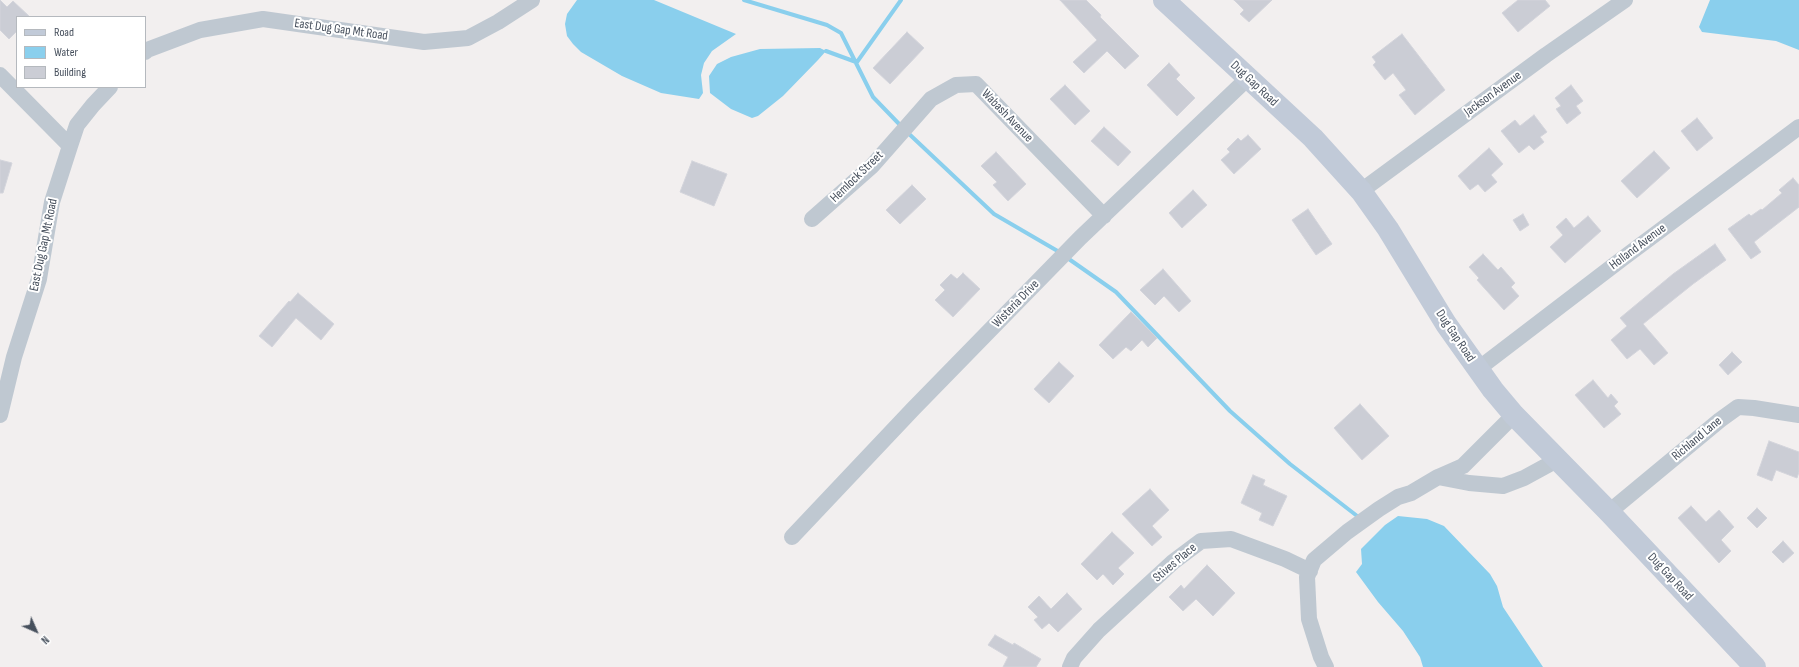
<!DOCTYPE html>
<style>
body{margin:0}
#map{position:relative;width:1799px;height:667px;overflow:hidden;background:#f2efef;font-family:"Sofia Sans Condensed",sans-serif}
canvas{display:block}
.legend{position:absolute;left:16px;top:16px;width:130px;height:72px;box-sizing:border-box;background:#fff;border:1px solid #b5b9be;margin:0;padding:5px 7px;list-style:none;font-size:12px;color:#47505d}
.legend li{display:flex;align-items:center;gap:8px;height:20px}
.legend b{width:20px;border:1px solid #b5b9be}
.north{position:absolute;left:16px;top:611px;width:40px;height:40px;-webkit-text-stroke:3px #fff;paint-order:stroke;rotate:135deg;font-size:11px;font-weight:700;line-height:16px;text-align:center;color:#47505d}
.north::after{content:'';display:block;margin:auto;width:14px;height:18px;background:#47505d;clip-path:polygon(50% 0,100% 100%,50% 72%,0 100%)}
</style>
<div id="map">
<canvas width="1799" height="667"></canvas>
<ul class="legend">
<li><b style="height:5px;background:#c1cad8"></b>Road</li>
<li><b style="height:11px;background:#8acfed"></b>Water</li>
<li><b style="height:11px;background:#cbcdd5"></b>Building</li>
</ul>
<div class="north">N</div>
</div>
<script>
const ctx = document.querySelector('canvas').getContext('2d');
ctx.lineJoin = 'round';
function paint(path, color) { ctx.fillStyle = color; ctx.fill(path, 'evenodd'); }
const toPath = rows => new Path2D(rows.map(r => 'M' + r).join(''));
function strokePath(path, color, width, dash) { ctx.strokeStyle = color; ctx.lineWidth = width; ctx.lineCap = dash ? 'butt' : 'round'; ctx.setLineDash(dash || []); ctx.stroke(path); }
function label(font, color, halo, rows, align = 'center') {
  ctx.font = font + ' "Sofia Sans Condensed",sans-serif'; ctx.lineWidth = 4; ctx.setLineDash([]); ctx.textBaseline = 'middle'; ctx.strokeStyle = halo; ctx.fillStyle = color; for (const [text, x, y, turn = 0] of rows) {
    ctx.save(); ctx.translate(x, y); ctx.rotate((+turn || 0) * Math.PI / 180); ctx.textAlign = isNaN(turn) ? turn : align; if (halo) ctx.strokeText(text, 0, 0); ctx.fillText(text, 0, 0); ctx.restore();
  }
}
paint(toPath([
 [577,0,654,0,736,34,712,51,704,63,701,75,703,93,699,99,661,93,622,76,581,52,573,44,567,36,565,24,567,14],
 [1710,0,1799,0,1799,50,1776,41,1702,32,1699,27],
 [820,48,826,51,818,60,783,96,758,116,752,118,731,109,710,93,709,76,717,64,731,57,760,49],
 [1398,516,1427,519,1444,526,1490,574,1497,586,1503,607,1543,667,1423,667,1420,657,1403,631,1378,602,1356,572,1362,564,1361,549,1385,525]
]), '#8acfed');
strokePath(toPath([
 [744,0,827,25,841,33,873,97,902,127],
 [826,51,856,62],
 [857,62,901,0],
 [907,132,994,214,1061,253],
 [1066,257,1116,292,1230,411,1290,464,1361,519]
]), '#8acfed', 4);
const building = toPath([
 [0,0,7,7,13,1,30,17,17,17,17,31,9,39,0,30,0,0],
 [1060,0,1086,0,1101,15,1100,17,1139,56,1125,69,1107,51,1084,73,1073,62,1097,40,1060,0],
 [1234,0,1272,0,1249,22,1240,14,1244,10,1234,0],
 [1518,0,1545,0,1550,6,1518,32,1502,13,1518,0],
 [907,32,924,48,890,84,873,68,907,32],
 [1402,34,1445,90,1415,115,1399,95,1406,90,1393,73,1385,80,1373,65,1376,62,1372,57,1402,34],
 [1169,63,1180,75,1176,79,1195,98,1177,116,1147,85,1169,63],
 [1065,85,1090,111,1075,125,1050,99,1065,85],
 [1571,85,1583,101,1576,106,1581,113,1567,124,1556,109,1561,106,1555,98,1571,85],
 [1534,115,1547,132,1540,137,1544,142,1534,150,1529,145,1519,153,1501,131,1515,120,1520,126,1534,115],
 [1697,118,1713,138,1697,151,1681,131,1697,118],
 [1104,127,1131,152,1118,166,1091,141,1104,127],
 [1248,135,1261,149,1234,174,1221,160,1230,152,1227,149,1238,138,1241,141,1248,135],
 [1489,148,1503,164,1491,175,1497,182,1485,192,1478,184,1470,190,1458,176,1489,148],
 [1654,151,1670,168,1637,198,1621,181,1654,151],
 [996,152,1026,184,1008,201,993,185,997,182,981,166,996,152],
 [0,160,12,163,3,193,0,193,0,160],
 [692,161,727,174,714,206,680,192,692,161],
 [1793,178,1799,185,1799,207,1754,242,1761,252,1751,259,1728,229,1749,214,1751,216,1761,209,1762,210,1782,193,1779,190,1793,178],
 [912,185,926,199,900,224,886,210,912,185],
 [1193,190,1207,205,1182,228,1169,213,1193,190],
 [1308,209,1332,244,1316,255,1292,220,1308,209],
 [1523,214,1529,225,1520,231,1513,220,1523,214],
 [1588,216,1601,231,1565,263,1550,247,1563,235,1556,227,1566,218,1574,228,1588,216],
 [1715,244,1726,260,1693,284,1643,324,1668,353,1654,365,1640,349,1627,359,1611,340,1627,326,1620,318,1673,274,1715,244],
 [1483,254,1498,270,1501,267,1515,283,1511,287,1519,296,1504,310,1477,280,1479,278,1469,267,1483,254],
 [1163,269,1191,301,1179,312,1164,296,1155,305,1140,290,1163,269],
 [963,273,980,289,953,317,935,300,945,290,940,285,951,274,957,279,963,273],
 [298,293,334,324,321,340,296,318,272,347,259,336,289,301,290,302,298,293],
 [1131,312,1157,338,1148,347,1142,340,1131,351,1126,347,1113,359,1099,345,1131,312],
 [1732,352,1742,362,1728,375,1719,365,1732,352],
 [1059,362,1074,376,1049,403,1034,389,1059,362],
 [1593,380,1608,398,1611,394,1618,402,1614,406,1621,414,1604,428,1575,395,1593,380],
 [1360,404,1389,436,1362,460,1334,428,1360,404],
 [1769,441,1799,452,1799,472,1797,478,1776,470,1772,481,1757,475,1769,441],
 [1253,475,1265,480,1263,485,1287,496,1273,526,1259,520,1262,513,1241,503,1253,475],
 [1150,489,1169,510,1152,526,1162,537,1152,546,1122,514,1150,489],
 [1691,506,1706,522,1719,510,1734,527,1721,540,1731,551,1719,563,1678,518,1691,506],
 [1757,508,1767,518,1757,528,1747,518,1757,508],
 [1112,532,1134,553,1118,568,1124,574,1113,585,1103,574,1097,580,1081,564,1112,532],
 [1783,541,1794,553,1783,563,1772,552,1783,541],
 [1207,565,1235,593,1213,616,1196,599,1183,611,1169,597,1181,585,1184,589,1207,565],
 [1067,593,1082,609,1058,632,1049,623,1042,629,1034,620,1038,617,1028,607,1039,596,1051,609,1067,593],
 [995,635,1013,645,1014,643,1041,659,1036,667,1003,667,1008,657,988,645,995,635]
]);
paint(building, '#cbcdd5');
strokePath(building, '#d3d4db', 1);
strokePath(toPath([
 [145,52,147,50,200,30,263,19,424,42,468,38,498,22,532,0],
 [0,75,70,146],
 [1361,191,1546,55,1625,0],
 [812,219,872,166,931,99,956,85,976,84,1104,216],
 [1478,369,1622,259,1799,127],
 [0,415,14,357,39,279,52,202,70,146,77,125,93,105,110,87],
 [1438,477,1469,483,1503,486,1524,478,1557,460],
 [1609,512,1720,420,1738,407,1754,408,1799,415],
 [792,537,913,409,1080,238,1248,78],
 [1070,667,1074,658,1099,630,1173,562,1201,541,1231,539,1285,559,1310,571],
 [1326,667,1321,657,1309,619,1307,577,1314,560,1347,532,1379,509,1398,497,1411,493,1438,477,1463,466,1514,415]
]), '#bfc8d1', 16);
strokePath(toPath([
 [1164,0,1313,138,1361,191,1388,229,1446,324,1493,390,1514,415,1609,512,1755,667]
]), '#c1cad8', 22);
label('13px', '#47505d', '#fff', [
 ["East Dug Gap Mt Road",341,30,8],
 ["Dug Gap Road",1254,84,43],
 ["Jackson Avenue",1493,94,-36],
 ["Wabash Avenue",1007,116,46],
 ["Hemlock Street",857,177,-44],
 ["East Dug Gap Mt Road",44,245,-78],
 ["Holland Avenue",1638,247,-37],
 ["Wisteria Drive",1016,304,-46],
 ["Dug Gap Road",1455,336,56],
 ["Richland Lane",1697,439,-40],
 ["Stives Place",1175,563,-40],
 ["Dug Gap Road",1670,577,47]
]);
</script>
